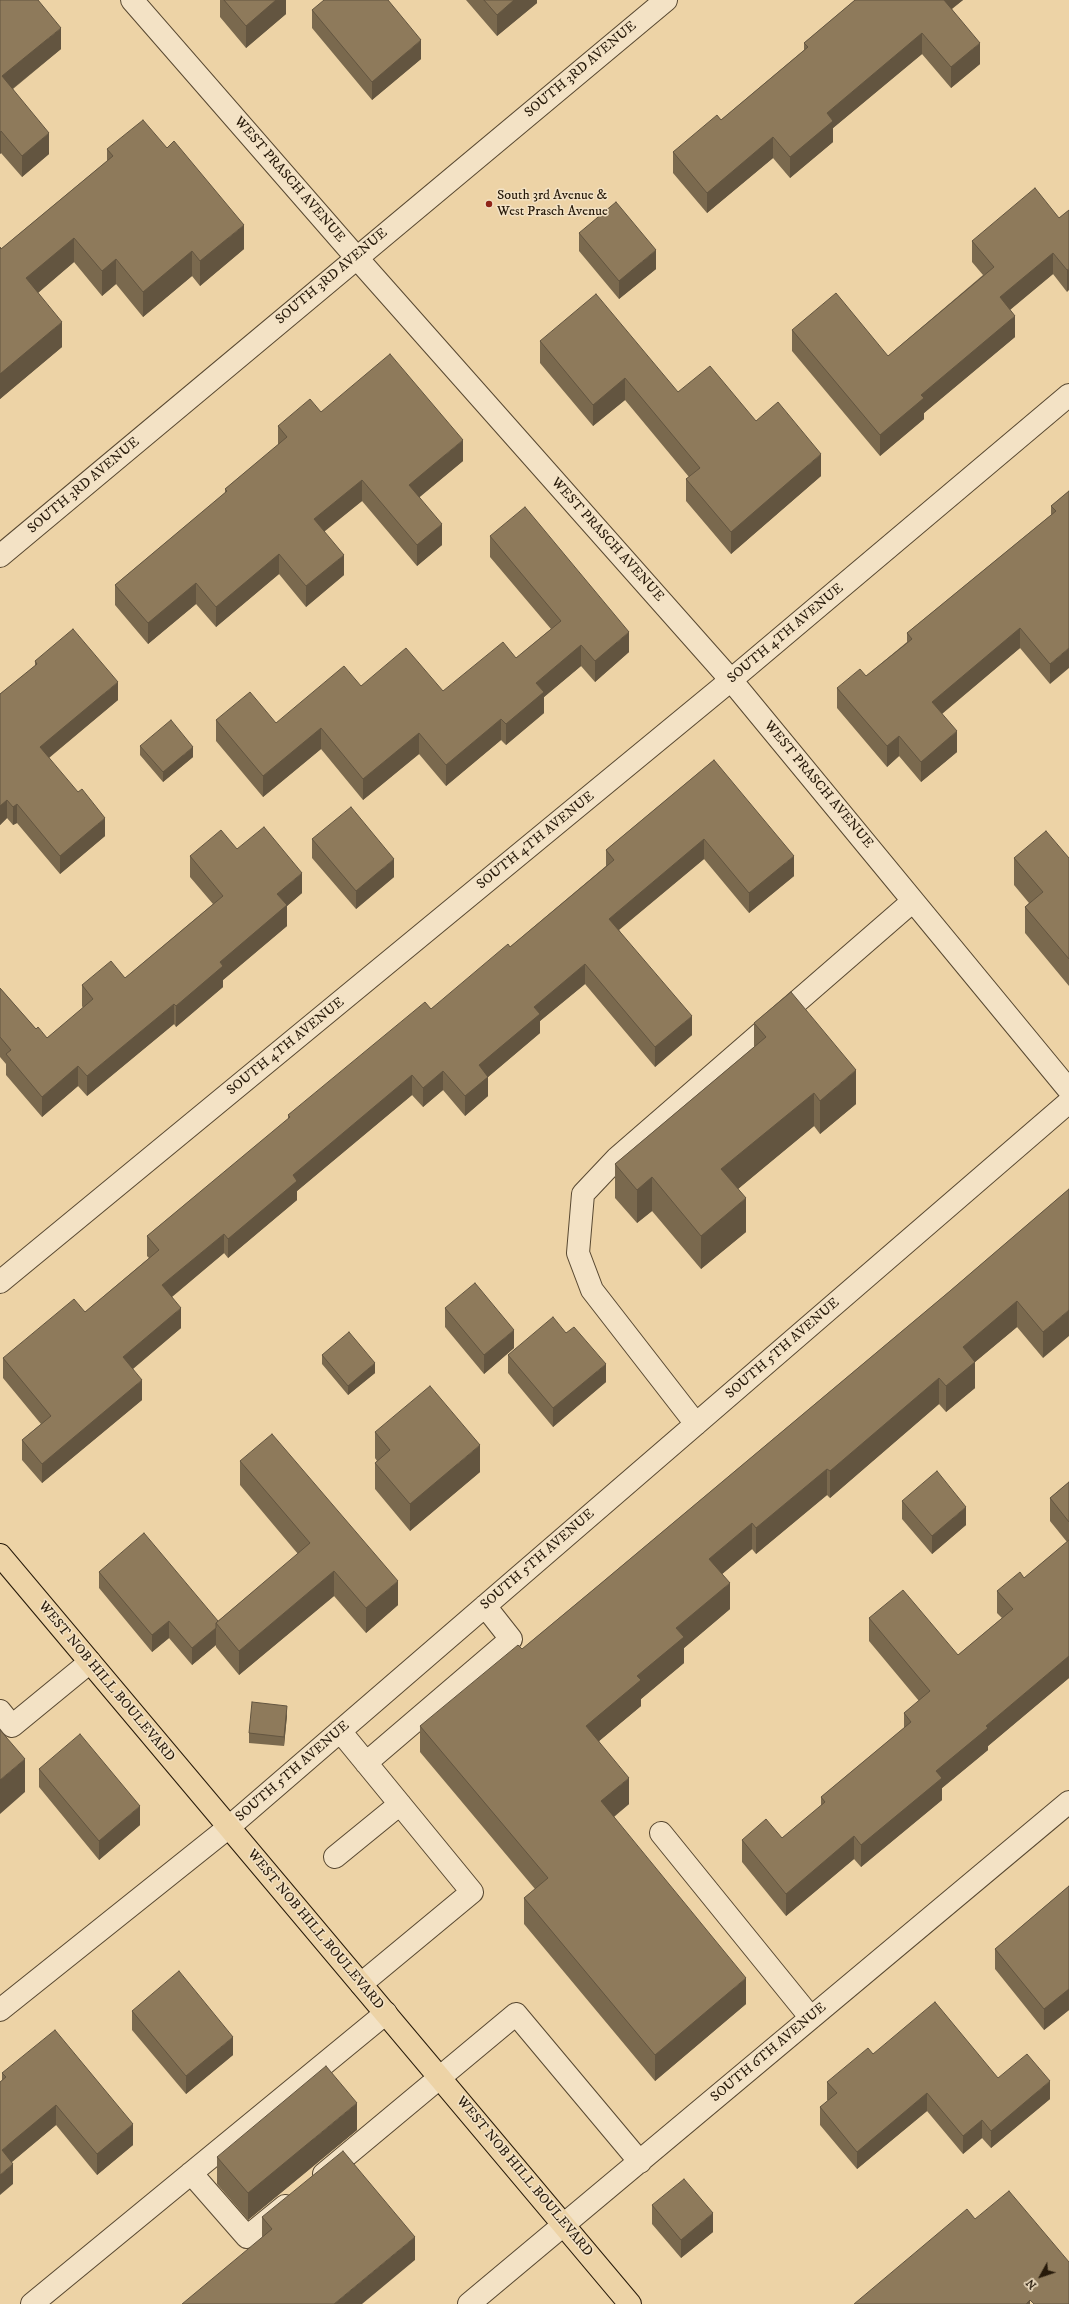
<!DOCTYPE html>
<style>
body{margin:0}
#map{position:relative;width:1069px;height:2304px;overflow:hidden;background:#edd3a6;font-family:"IM FELL DW Pica",serif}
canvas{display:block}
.north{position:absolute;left:1021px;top:2256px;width:40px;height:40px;-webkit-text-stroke:3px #f3e2c5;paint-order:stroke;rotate:230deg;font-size:11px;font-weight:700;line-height:16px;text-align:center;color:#271a0a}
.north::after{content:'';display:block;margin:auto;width:14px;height:18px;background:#271a0a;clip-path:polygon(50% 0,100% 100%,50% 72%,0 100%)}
</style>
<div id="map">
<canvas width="1069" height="2304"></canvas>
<div class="north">N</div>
</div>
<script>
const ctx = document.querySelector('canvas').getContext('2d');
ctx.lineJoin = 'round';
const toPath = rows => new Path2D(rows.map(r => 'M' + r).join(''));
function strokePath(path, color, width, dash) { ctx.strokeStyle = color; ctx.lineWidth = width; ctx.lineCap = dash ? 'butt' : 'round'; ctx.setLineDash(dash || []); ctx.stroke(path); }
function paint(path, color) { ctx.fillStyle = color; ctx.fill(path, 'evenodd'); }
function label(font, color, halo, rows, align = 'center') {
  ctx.font = font + ' "IM FELL DW Pica",serif'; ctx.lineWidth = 3; ctx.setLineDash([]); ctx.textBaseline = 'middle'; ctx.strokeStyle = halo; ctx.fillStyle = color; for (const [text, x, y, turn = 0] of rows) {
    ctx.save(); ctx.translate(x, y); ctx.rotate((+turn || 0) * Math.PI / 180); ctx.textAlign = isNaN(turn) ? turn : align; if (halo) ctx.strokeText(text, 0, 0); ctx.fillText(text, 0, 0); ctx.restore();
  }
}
const minor = toPath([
 [132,0,356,257,731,680,1069,1090],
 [0,556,666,0],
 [0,1282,731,680,1069,395],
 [696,1424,592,1290,578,1253,583,1194,617,1158,913,901],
 [0,1711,12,1726,90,1662],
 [340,1731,472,1892,361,1984],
 [366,1763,511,1639,485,1606],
 [661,1833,811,2018],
 [335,1857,400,1804],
 [0,2010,229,1827,1069,1102],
 [191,2173,247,2237,285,2206],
 [324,2174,516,2014,640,2162],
 [32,2304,386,2013],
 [469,2304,1069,1802]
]);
const major = toPath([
 [0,1555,630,2304]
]);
strokePath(minor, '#584831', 24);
strokePath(major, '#271a0a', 24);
strokePath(minor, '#f3e2c5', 22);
strokePath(major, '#edd3a6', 22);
paint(toPath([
 [0,0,61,49,13,89,49,154,22,177,1,153,0,154],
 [220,0,286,0,286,14,246,48,220,17],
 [466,0,537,0,537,3,497,36],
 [855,0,963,0,952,9,980,64,951,88,922,54,833,128,833,142,790,178,773,158,707,213,673,173,673,152,721,120,804,50,804,43],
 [312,10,421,59,372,100,312,28],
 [107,149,244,249,200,286,192,276,143,317,116,284,102,296,74,262,38,293,62,347,0,399,0,247,1,249,107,161],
 [1069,210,1067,292,1053,274,1010,310,1015,337,924,413,924,419,880,456,792,351,792,330,888,356,983,275,972,262,972,241,1059,218],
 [579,233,656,269,619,299,579,251],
 [540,341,756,421,821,476,731,554,686,501,686,479,689,477,625,400,593,426,540,363],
 [321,412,463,461,419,497,442,545,417,566,362,501,324,531,344,575,306,607,279,574,216,627,196,604,148,644,115,605,115,585,225,493,225,489,278,445,278,426],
 [1069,491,1050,684,1020,648,942,714,957,752,921,782,899,756,887,767,837,708,837,688,866,676,907,642,907,633,1051,515,1051,506],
 [490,536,629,652,595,682,581,666,544,697,544,713,506,745,501,740,446,786,419,754,363,800,321,749,263,797,216,741,216,720,276,723,361,686,443,691,516,658,551,629,490,557],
 [35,661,118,700,49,758,105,836,60,874,17,823,13,825,7,818,0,825,0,694,35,666],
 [140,746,193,757,163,782,140,755],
 [714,760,794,876,749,913,704,859,619,930,692,1035,655,1067,585,984,540,1021,540,1033,488,1077,488,1096,465,1116,443,1090,423,1107,412,1095,297,1191,297,1200,228,1258,224,1253,172,1297,181,1328,133,1369,142,1400,42,1483,22,1460,22,1440,41,1424,3,1378,3,1358,85,1312,149,1258,147,1256,147,1236,288,1119,288,1115,431,1009,510,947,606,866,606,850],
 [312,839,394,877,356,909,312,858],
 [237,849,302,893,287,906,287,926,223,980,223,987,176,1027,174,1024,87,1096,78,1086,42,1117,6,1075,6,1064,0,1057,0,988,36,1029,47,1038,83,1008,82,1006,82,985,125,978,213,904,190,877,190,856],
 [1014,858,1069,858,1069,986,1025,933,1025,907,1029,903,1014,885],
 [754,1023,856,1104,820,1134,814,1126,738,1189,746,1232,701,1269,652,1211,637,1223,615,1198,615,1164,754,1047],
 [1069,1189,1043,1358,1017,1327,975,1362,975,1388,946,1412,939,1404,830,1498,827,1495,756,1554,752,1549,722,1574,730,1609,684,1648,684,1663,641,1699,641,1706,599,1741,629,1804,614,1817,746,2004,655,2081,524,1924,524,1898,535,1889,420,1752,420,1726,522,1649,599,1585,950,1291],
 [445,1308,514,1348,484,1374,445,1327],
 [566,1333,606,1382,553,1427,508,1373,508,1355],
 [322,1355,375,1373,348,1395,322,1364],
 [375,1432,480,1472,410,1531,375,1489,375,1463,377,1461,375,1458],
 [240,1461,398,1605,366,1633,334,1596,239,1675,216,1647,216,1645,192,1665,169,1638,152,1652,99,1588,99,1572,218,1621,298,1554,240,1485],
 [1069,1482,1069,1678,988,1746,988,1750,942,1788,942,1800,861,1867,854,1859,786,1916,742,1862,742,1840,782,1838,821,1806,821,1797,904,1728,904,1713,919,1701,869,1641,869,1618,958,1655,1002,1618,997,1613,997,1591,1024,1578,1067,1542,1050,1521,1050,1498],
 [902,1501,966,1525,932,1554,902,1519],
 [287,1715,284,1746,249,1743,249,1733],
 [39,1769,140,1825,99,1860,39,1787],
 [1069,1886,1069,2010,1044,2030,995,1969,995,1949],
 [132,2011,233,2055,186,2094,132,2030],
 [873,2054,998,2078,1050,2099,991,2148,982,2138,963,2154,927,2111,857,2169,820,2125,820,2107,828,2101,827,2100,827,2082],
 [2,2073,133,2145,97,2175,56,2125,12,2162,13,2184,2,2080],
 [357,2130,248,2220,217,2184,217,2157],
 [652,2205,713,2232,681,2258,652,2224],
 [262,2217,415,2260,262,2237]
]), '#7a694e');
paint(toPath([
 [276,0,286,0,286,14,246,48,246,26],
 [514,0,537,0,537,3,497,36,497,15],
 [941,0,963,0,941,17],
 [61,28,61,49,2,97,2,76],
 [922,33,922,54,833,128,833,142,790,178,790,157,827,113],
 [421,40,421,59,372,100,372,82],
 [980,43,980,64,951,88,951,67],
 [1,131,1,153,0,154,0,132],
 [49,133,49,154,22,177,22,156],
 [773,137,773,158,707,213,707,193],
 [244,225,244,249,200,286,200,261],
 [74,238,74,262,26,303,26,278],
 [656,250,656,269,619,299,619,281],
 [192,251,192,276,143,317,143,292],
 [1053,253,1053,274,1000,318,1000,297],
 [116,259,116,284,102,296,102,271],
 [1069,269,1069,290,1067,292,1067,270],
 [1015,316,1015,337,924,413,924,419,880,456,880,435,921,395],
 [62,322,62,347,0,399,0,374],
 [625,378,625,400,593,426,593,405],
 [463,440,463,461,409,506,409,485],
 [821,454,821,476,731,554,731,532],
 [362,480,362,501,314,540,314,519],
 [442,524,442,545,417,566,417,545],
 [279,554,279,574,216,627,216,607],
 [344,555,344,575,306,607,306,586],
 [196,583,196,604,148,644,148,623],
 [1020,628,1020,648,932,722,932,702],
 [629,632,629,652,595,682,595,661],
 [581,645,581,666,544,697,544,713,506,745,506,724,536,683],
 [1069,648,1069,668,1050,684,1050,664],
 [118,682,118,700,40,765,40,747],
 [501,719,501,740,446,786,446,765],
 [321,728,321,749,263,797,263,776],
 [957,731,957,752,921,782,921,762],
 [419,733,419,754,363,800,363,779],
 [899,736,899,756,887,767,887,746],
 [193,747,193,757,163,782,163,772],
 [7,800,7,818,0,825,0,806],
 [17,804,17,823,13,825,13,807],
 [105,818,105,836,60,874,60,856],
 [704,839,704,859,609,938,609,919],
 [794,856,794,876,749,913,749,893],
 [394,859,394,877,356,909,356,891],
 [302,873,302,893,287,906,287,926,223,980,223,987,176,1027,176,1006,220,962,277,894],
 [585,964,585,984,540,1021,540,1033,488,1077,488,1096,465,1116,465,1096,479,1065,534,1007],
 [174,1004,174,1024,87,1096,87,1076],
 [692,1016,692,1035,655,1067,655,1047],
 [78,1066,78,1086,42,1117,42,1097],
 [856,1070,856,1104,820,1134,820,1101],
 [443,1071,443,1090,423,1107,423,1088],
 [412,1075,412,1095,297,1191,297,1200,228,1258,228,1239,293,1175],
 [814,1093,814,1126,721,1203,721,1169],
 [652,1177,652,1211,637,1223,637,1190],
 [746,1198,746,1232,701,1269,701,1236],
 [224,1234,224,1253,162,1305,162,1285],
 [1017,1301,1017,1327,975,1362,975,1388,946,1412,946,1386,963,1347],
 [181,1308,181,1328,123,1377,123,1357],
 [1069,1310,1069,1336,1043,1358,1043,1332],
 [514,1330,514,1348,484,1374,484,1355],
 [375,1363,375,1373,348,1395,348,1386],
 [606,1364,606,1382,553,1427,553,1408],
 [939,1378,939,1404,830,1498,830,1471],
 [142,1380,142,1400,42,1483,42,1464],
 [480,1445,480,1472,410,1531,410,1504],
 [827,1469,827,1495,756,1554,756,1528],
 [966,1507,966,1525,932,1554,932,1536],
 [752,1523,752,1549,709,1585,709,1559],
 [334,1571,334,1596,239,1675,239,1651],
 [398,1581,398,1605,366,1633,366,1608],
 [730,1583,730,1609,684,1648,684,1663,641,1699,641,1706,586,1752,586,1726,637,1676,676,1628],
 [169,1621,169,1638,152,1652,152,1635],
 [216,1628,216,1645,192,1665,192,1648],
 [1069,1656,1069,1678,988,1746,988,1750,942,1788,942,1800,861,1867,861,1845,936,1771,986,1726],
 [287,1706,287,1715,284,1746,284,1737],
 [25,1759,25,1792,0,1814,0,1780],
 [629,1778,629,1804,601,1827,601,1801],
 [140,1806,140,1825,99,1860,99,1841],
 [854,1836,854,1859,786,1916,786,1894],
 [746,1978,746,2004,655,2081,655,2055],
 [1069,1989,1069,2010,1044,2030,1044,2009],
 [233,2037,233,2055,186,2094,186,2076],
 [1050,2081,1050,2099,991,2148,991,2131],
 [927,2093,927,2111,857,2169,857,2152],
 [357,2103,357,2130,248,2220,248,2193],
 [56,2105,56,2125,2,2170,2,2150],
 [982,2120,982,2138,963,2154,963,2136],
 [133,2124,133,2145,97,2175,97,2154],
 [13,2164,13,2184,0,2195,0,2175],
 [713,2213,713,2232,681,2258,681,2240],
 [415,2237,415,2260,362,2304,334,2304],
 [1030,2300,1030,2304,1026,2304]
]), '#635540');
const building = toPath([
 [0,0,38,0,61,28,2,76,49,133,22,156,1,131,0,132,0,0],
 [224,0,276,0,246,26,224,0],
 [324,0,388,0,421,40,372,82,312,10,324,0],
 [484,0,514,0,497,15,484,0],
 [855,0,944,0,980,43,951,67,922,33,827,113,833,121,790,157,773,137,707,193,673,152,717,115,721,120,808,47,804,43,855,0],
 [143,120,167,148,174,141,244,225,200,261,192,251,143,292,116,259,102,271,74,238,26,278,62,322,0,374,0,247,1,249,113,156,107,149,143,120],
 [1035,188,1059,218,1069,210,1069,269,1067,270,1053,253,1000,297,1015,316,921,395,924,398,880,435,792,330,836,293,888,356,994,267,972,241,1035,188],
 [616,202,656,250,619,281,579,233,616,202],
 [596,294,678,392,710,366,756,421,778,402,821,454,731,532,686,479,700,468,625,378,593,405,540,341,596,294],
 [390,354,463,440,409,485,442,524,417,545,362,480,314,519,344,555,306,586,279,554,216,607,196,583,148,623,115,585,227,491,225,489,287,437,278,426,310,399,321,412,390,354],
 [1069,491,1069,648,1050,664,1020,628,932,702,957,731,921,762,899,736,887,746,837,688,860,669,866,676,912,639,907,633,1056,511,1051,506,1069,491],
 [525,507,629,632,595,661,581,645,536,683,544,692,506,724,501,719,446,765,419,733,363,779,321,728,263,776,216,720,250,692,276,723,344,666,361,686,406,648,443,691,503,642,516,658,561,621,490,536,525,507],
 [73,629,118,682,40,747,78,792,82,789,105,818,60,856,17,804,13,807,7,800,0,806,0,694,37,664,35,661,73,629],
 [171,720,193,747,163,772,140,746,171,720],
 [714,760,794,856,749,893,704,839,609,919,692,1016,655,1047,585,964,534,1007,540,1014,479,1065,488,1077,465,1096,443,1071,423,1088,412,1075,293,1175,297,1181,228,1239,224,1234,162,1285,181,1308,123,1357,142,1380,42,1464,22,1440,51,1416,3,1358,74,1299,85,1312,159,1250,147,1236,290,1117,288,1115,425,1002,431,1009,508,944,510,947,614,860,606,850,714,760],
 [351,807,394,859,356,891,312,839,351,807],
 [264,827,302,873,277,894,287,905,220,962,223,966,176,1006,174,1004,87,1076,78,1066,42,1097,6,1054,11,1050,0,1037,0,988,36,1029,38,1027,47,1038,93,999,82,985,111,961,125,978,223,896,190,856,221,830,237,849,264,827],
 [1046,831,1069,858,1069,959,1025,907,1043,892,1014,858,1046,831],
 [791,992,856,1070,820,1101,814,1093,721,1169,746,1198,701,1236,652,1177,637,1190,615,1164,766,1037,754,1023,791,992],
 [1069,1189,1069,1310,1043,1332,1017,1301,963,1347,975,1362,946,1386,939,1378,830,1471,827,1469,756,1528,752,1523,709,1559,730,1583,676,1628,684,1637,637,1676,641,1680,586,1726,629,1778,601,1801,746,1978,655,2055,524,1898,548,1878,420,1726,518,1645,522,1649,599,1585,950,1291,1069,1189],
 [475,1283,514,1330,484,1355,445,1308,475,1283],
 [553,1317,566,1333,574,1327,606,1364,553,1408,508,1355,553,1317],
 [349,1332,375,1363,348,1386,322,1355,349,1332],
 [430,1386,480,1445,410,1504,375,1463,390,1450,375,1432,430,1386],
 [272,1434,398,1581,366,1608,334,1571,239,1651,216,1623,310,1543,240,1461,272,1434],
 [937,1471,966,1507,932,1536,902,1501,937,1471],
 [1069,1482,1069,1522,1050,1498,1069,1482],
 [144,1533,218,1621,216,1623,216,1628,192,1648,169,1621,152,1635,99,1572,144,1533],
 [1069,1540,1069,1656,986,1726,988,1728,936,1771,942,1778,861,1845,854,1836,786,1894,742,1840,766,1819,782,1838,825,1802,821,1797,911,1722,904,1713,930,1691,869,1618,903,1590,958,1655,1013,1609,997,1591,1020,1572,1024,1578,1069,1540],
 [252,1702,287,1706,284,1737,249,1733,252,1702],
 [0,1730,25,1759,0,1780,0,1730],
 [80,1734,140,1806,99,1841,39,1769,80,1734],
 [1069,1886,1069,1989,1044,2009,995,1949,1069,1886],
 [179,1971,233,2037,186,2076,132,2011,179,1971],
 [935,2002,998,2078,1027,2054,1050,2081,991,2131,982,2120,963,2136,927,2093,857,2152,820,2107,837,2093,827,2082,868,2048,873,2054,935,2002],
 [55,2030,133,2124,97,2154,56,2105,2,2150,13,2164,0,2175,0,2082,6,2077,2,2073,55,2030],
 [326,2066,357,2103,248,2193,217,2157,326,2066],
 [343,2151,415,2237,334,2304,182,2304,272,2229,262,2217,343,2151],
 [684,2179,713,2213,681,2240,652,2205,684,2179],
 [1009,2191,1069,2262,1069,2304,1034,2304,1030,2300,1026,2304,854,2304,967,2209,975,2219,1009,2191]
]);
paint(building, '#8e7a5b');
strokePath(building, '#635540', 1);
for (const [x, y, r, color] of [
 [489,204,4,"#8f2418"]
]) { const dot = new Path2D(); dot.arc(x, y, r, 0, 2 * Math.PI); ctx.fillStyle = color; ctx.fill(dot); strokePath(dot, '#f3e2c5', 1.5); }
label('14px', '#271a0a', '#f3e2c5', [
 ["SOUTH 3RD AVENUE",581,70,-40],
 ["WEST PRASCH AVENUE",289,180,49],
 ["SOUTH 3RD AVENUE",332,277,-40],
 ["SOUTH 3RD AVENUE",84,486,-40],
 ["WEST PRASCH AVENUE",607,540,48],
 ["SOUTH 4TH AVENUE",786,634,-40],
 ["WEST PRASCH AVENUE",818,785,50],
 ["SOUTH 4TH AVENUE",536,841,-39],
 ["SOUTH 4TH AVENUE",286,1047,-39],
 ["SOUTH 5TH AVENUE",783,1349,-41],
 ["SOUTH 5TH AVENUE",538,1560,-41],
 ["WEST NOB HILL BOULEVARD",106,1682,50],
 ["SOUTH 5TH AVENUE",293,1772,-41],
 ["WEST NOB HILL BOULEVARD",315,1930,50],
 ["SOUTH 6TH AVENUE",769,2053,-40],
 ["WEST NOB HILL BOULEVARD",524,2177,50]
]);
label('14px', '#271a0a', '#f3e2c5', [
 ["South 3rd Avenue &",497,196],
 ["West Prasch Avenue",497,212]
], 'left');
</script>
